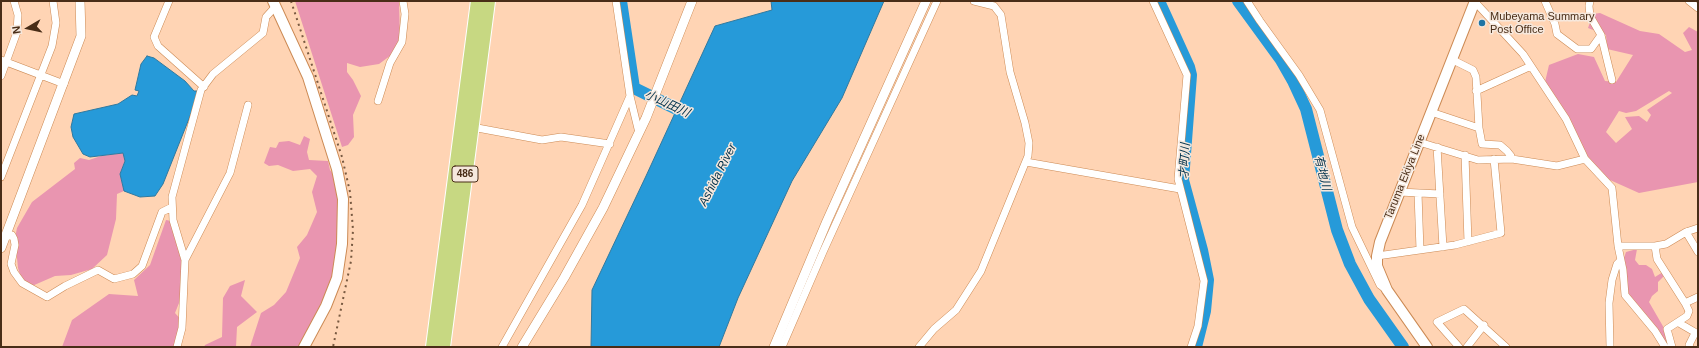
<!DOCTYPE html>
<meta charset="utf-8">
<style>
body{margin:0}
#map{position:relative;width:1699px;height:348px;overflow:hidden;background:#ffd4b4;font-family:Arial,sans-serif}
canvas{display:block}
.frame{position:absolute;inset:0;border:2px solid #492d17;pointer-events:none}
.north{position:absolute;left:8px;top:8px;width:40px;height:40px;-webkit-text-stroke:3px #f6e8dd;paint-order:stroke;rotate:261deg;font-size:11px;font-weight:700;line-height:16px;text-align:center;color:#492d17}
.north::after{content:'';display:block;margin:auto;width:14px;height:18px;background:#492d17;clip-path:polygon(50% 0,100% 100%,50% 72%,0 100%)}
</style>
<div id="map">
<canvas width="1699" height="348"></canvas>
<div class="frame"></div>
<div class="north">N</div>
</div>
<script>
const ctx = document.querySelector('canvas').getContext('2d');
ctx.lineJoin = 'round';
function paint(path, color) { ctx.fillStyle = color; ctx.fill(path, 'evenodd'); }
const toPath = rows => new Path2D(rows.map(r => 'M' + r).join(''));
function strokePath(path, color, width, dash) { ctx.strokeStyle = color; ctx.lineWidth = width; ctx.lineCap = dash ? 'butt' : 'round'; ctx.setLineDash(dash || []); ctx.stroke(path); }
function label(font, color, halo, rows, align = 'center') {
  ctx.font = font + ' Arial,"Noto Sans JP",sans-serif'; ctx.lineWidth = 3; ctx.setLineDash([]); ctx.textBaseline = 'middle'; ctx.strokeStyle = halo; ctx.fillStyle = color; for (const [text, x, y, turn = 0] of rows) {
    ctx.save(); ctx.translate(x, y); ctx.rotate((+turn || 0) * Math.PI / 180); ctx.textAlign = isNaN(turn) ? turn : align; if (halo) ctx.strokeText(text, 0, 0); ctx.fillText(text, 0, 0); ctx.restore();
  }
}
paint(toPath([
 [295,1,399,1,400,39,394,53,379,64,360,67,347,63,347,72,353,80,361,96,353,115,354,137,348,145,342,147],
 [1600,13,1640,31,1659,34,1685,52,1692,50,1683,33,1689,27,1698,32,1698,182,1639,193,1610,180,1597,170,1585,156,1545,82,1549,65,1578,54,1594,57,1605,81,1616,82,1633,55,1607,49,1606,35,1588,28,1593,14],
 [1669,91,1672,93,1647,110,1651,115,1647,122,1639,116,1625,117,1632,129,1616,143,1606,132,1619,111,1626,113,1636,111],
 [304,136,310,139,307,152,309,160,328,161,330,170,337,179,339,216,337,244,332,284,303,347,250,347,261,313,274,305,286,292,300,258,297,247,307,235,317,212,312,192,317,176,310,169,293,171,278,165,269,166,264,163,270,147,276,148,279,142,289,141,300,145],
 [123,153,125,160,120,174,124,191,117,194,116,219,107,255,92,269,71,275,55,276,32,286,22,281,18,268,15,238,17,228,32,202,75,169,74,163,80,158,89,160,101,156],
 [166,220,177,222,180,236,185,288,175,313,183,322,176,337,175,347,62,347,72,320,109,294,138,296,134,280,150,265],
 [1637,249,1635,260,1639,265,1646,265,1652,269,1655,277,1663,272,1665,275,1658,282,1658,291,1652,296,1649,302,1664,328,1666,339,1670,347,1667,347,1627,294,1623,261,1626,252],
 [245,280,241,296,257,312,237,327,236,347,204,347,205,345,222,337,223,298,230,286]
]), '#e995b0');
const water = toPath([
 [771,1,884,1,842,98,792,181,738,298,719,347,591,347,592,290,646,176,715,26,772,10,771,1],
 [147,56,154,58,185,81,194,91,197,91,198,96,163,184,155,196,140,197,124,191,120,174,125,161,123,153,90,157,83,154,73,137,71,127,74,114,118,104,132,95,137,96,139,91,135,90,141,64,147,56]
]);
paint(water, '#269ad9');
strokePath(water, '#30799f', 1);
strokePath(toPath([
 [621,1,634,88,691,116],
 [1159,1,1189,67,1191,75,1183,180,1202,250,1208,280,1205,311,1196,347],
 [1238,1,1281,60,1293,81,1306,109,1337,230,1350,264,1369,299,1403,347]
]), '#269ad9', 12);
const minor = toPath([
 [169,1,154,37,158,46,204,87],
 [616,1,630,96,639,133],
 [1153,1,1187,75,1178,179,1204,281,1198,326,1191,347],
 [1247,1,1260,21,1299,75,1320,110,1352,227,1380,285,1384,288],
 [1545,1,1555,24,1557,34,1577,49,1591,49,1601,35],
 [1590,1,1589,6,1590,16,1601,35,1612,80],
 [1689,1,1698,8],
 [1475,2,1523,54,1566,119,1585,159,1612,188,1618,246,1623,270,1625,295,1655,331,1665,347],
 [1,60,64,84],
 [1453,60,1473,70,1476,77,1479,128],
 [1,76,17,32,18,15,14,1],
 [1476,91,1531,66],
 [378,101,390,63,402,42,405,14,403,1],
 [1431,112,1479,128,1482,144,1500,145,1507,151,1511,156,1512,159],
 [472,127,542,140,561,137,610,144],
 [1419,142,1478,160,1512,159,1557,166,1585,159],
 [1437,147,1443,247],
 [1465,155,1468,242],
 [1026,162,1180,189],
 [1,177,52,46,56,23,53,1],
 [1399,192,1440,194],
 [1418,193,1420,250],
 [1686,232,1698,252],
 [2,237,12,235,14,239,15,245,11,264,14,272,22,283,47,297,65,286,98,270,114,279,133,274,142,266,162,212,172,207],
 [1618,246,1655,246,1666,244,1686,232,1698,228],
 [1655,246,1657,259,1685,303],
 [1377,256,1455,245,1501,233,1494,159],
 [185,260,230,173,248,105],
 [1679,323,1698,334],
 [177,347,182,328,185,260,173,220,172,197,201,90,213,74,263,33,266,17,276,6],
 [502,347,582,205,630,96],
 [782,347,823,252,937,1],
 [919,347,934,329,956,310,981,271,1028,156,1029,143,1025,123,1010,72,1001,15,994,6,974,1],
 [1459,347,1437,322,1464,309,1506,347],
 [1467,347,1484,325],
 [1610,347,1609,303,1612,280,1617,264,1620,261],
 [1672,347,1667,329,1687,316,1689,311,1685,303,1698,297],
 [1690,347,1689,345,1695,333]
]);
const tertiary = toPath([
 [1,248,81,36,80,1],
 [522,347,564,278,603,208,646,118,692,1],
 [774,347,827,221,926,1]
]);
const secondary = toPath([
 [273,1,308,77,337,169,343,199,342,244,337,278,326,306,304,347],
 [1427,347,1387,290,1377,266,1377,256,1380,242,1475,1]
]);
const trunk = toPath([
 [432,347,477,1],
 [444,347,489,1]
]);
strokePath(minor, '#cc8a54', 8);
strokePath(tertiary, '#cc8a54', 10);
strokePath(secondary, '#cc8a54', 12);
strokePath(trunk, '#fff', 14);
strokePath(minor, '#fff', 7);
strokePath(tertiary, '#fff', 9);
strokePath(secondary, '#fff', 10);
strokePath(trunk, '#c7d882', 12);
strokePath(toPath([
 [291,1,342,157,350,192,353,230,351,261,333,347]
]), '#785940', 2, [2, 4]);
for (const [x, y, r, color] of [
 [1482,23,4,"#1e74a4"]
]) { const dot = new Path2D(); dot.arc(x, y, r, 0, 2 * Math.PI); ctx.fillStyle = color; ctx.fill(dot); strokePath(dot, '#f6e8dd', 1.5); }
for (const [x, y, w] of [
 [465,174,26]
]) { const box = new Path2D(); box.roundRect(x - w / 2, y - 8, w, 16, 3); ctx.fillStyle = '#f6e8dd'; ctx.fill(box); strokePath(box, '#492d17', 1); }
label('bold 10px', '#492d17', null, [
 ["486",465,174]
]);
label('11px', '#492d17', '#f6e8dd', [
 ["Mubeyama Summary",1490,17],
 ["Post Office",1490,30]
], 'left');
label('11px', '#492d17', '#f6e8dd', [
 ["Taruma Ekiya Line",1405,177,-68]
]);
label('italic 12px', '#02324c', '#f6e8dd', [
 ["小山田川",667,104,25],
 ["才町川",1185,161,-87],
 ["有地川",1322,173,76],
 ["Ashida River",718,175,-63]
]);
</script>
